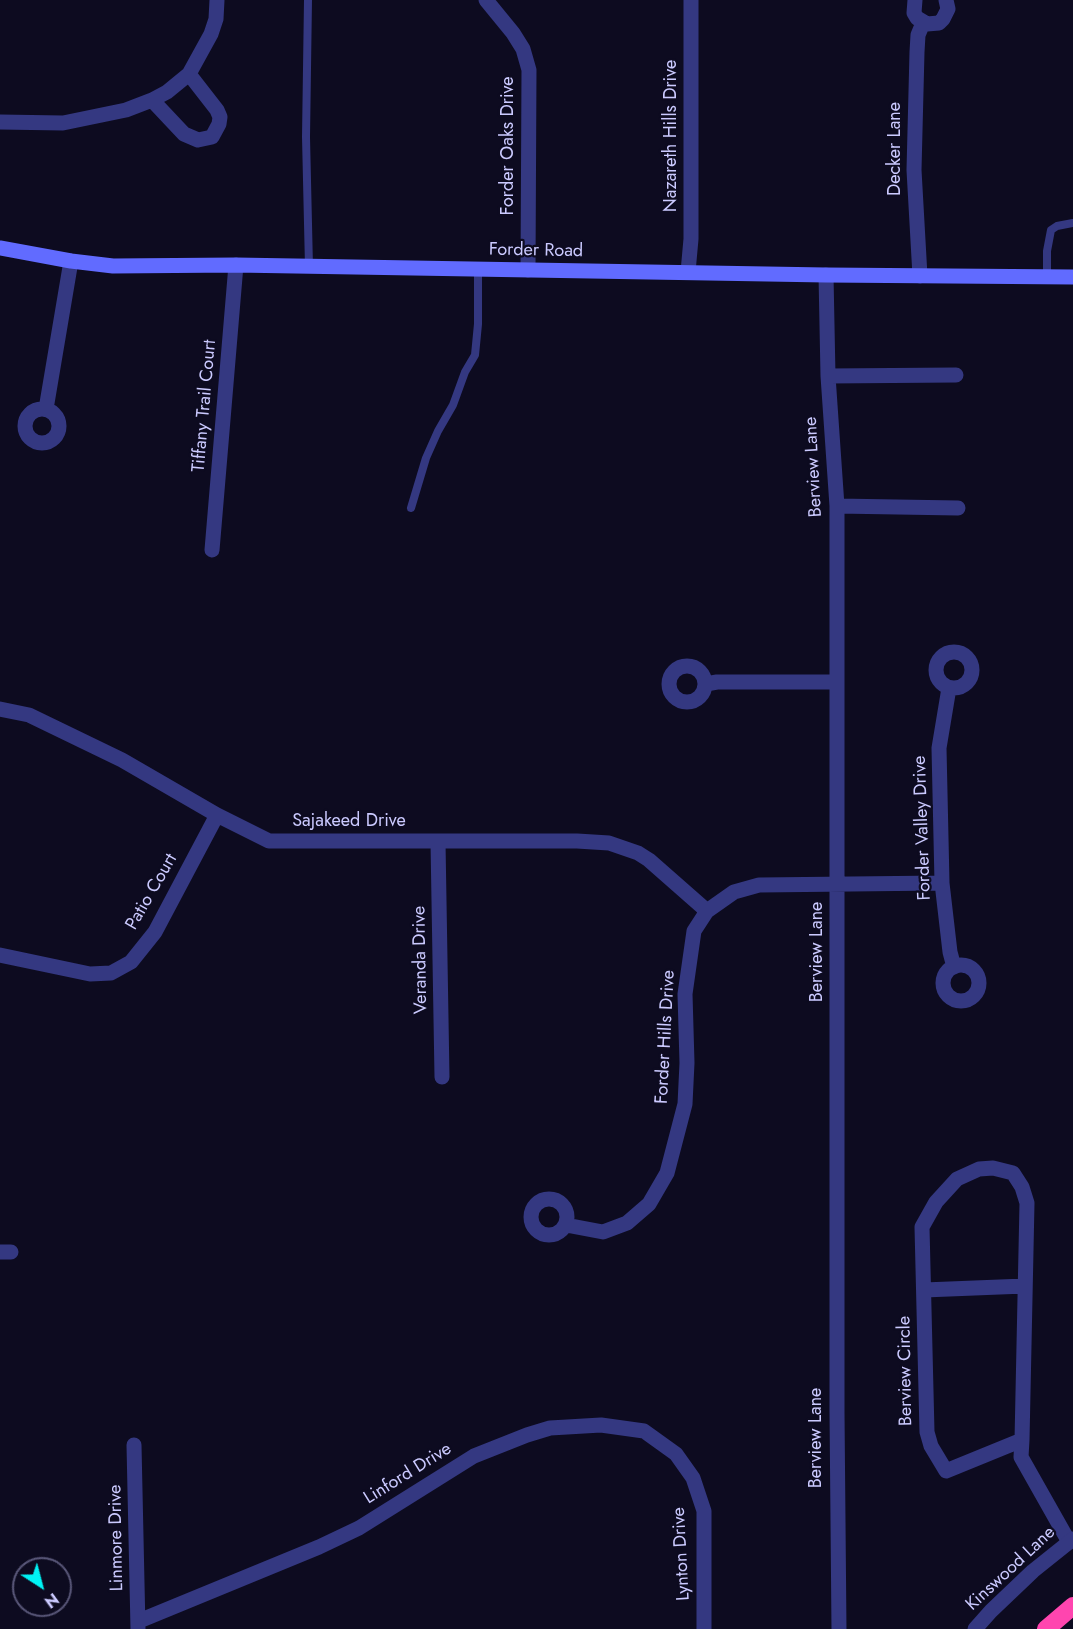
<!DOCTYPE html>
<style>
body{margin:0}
#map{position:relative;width:1073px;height:1629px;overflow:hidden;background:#0d0b20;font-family:Jost,sans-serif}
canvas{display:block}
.north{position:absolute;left:12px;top:1557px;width:60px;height:60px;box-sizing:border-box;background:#0d0b20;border:2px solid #595779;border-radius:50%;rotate:144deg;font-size:16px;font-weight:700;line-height:24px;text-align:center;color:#cbcaff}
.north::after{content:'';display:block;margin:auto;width:21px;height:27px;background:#00f3f5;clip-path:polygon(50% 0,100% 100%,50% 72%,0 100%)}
</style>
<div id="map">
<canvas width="1073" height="1629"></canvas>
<div class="north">N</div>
</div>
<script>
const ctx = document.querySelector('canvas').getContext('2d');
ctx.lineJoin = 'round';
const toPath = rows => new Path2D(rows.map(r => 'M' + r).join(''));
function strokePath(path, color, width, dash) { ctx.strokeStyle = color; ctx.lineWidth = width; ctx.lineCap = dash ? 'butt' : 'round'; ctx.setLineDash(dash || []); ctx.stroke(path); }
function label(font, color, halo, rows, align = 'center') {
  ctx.font = font + ' Jost,sans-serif'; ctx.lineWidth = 4.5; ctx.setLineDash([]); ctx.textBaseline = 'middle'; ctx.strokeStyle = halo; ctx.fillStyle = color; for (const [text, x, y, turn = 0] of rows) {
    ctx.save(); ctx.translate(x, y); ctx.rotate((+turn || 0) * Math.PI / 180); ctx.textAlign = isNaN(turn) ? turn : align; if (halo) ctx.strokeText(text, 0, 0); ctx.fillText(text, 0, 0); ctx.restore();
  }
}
strokePath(toPath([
 [308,0,306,137,309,267],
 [1047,277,1047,251,1051,230,1057,226,1073,223],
 [411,508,426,458,438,431,453,405,465,372,475,355,478,324,478,269]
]), '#343881', 8);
strokePath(toPath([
 [486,0,513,33,523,49,529,70,528,270],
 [915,0,914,13,917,18,927,24,939,23,943,19,948,9,946,0],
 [152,100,184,134,198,140,212,137,219,124,220,117,217,110,189,74],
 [0,122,63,123,126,110,152,100,167,92,189,74,211,34,216,19,217,0],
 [688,272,691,239,691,0],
 [826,275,828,376,837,506,837,1412,839,1629],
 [920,276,914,170,917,52,918,35,923,23],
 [828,376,956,375],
 [46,409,71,261],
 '25 426a17 17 0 1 1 34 0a17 17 0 1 1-34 0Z',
 [837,506,958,508],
 [212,550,236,265],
 '936 670a18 18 0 1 1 36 0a18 18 0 1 1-36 0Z',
 '669 684a18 18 0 1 1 36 0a18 18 0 1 1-36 0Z',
 [706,684,717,682,837,682],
 [949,688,939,748,942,883,950,952,954,967],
 [0,709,29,715,122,760,217,815,269,841,577,841,609,843,638,853,649,860,707,911],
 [438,842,442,1077],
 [0,955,90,974,111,973,131,962,155,932,217,815],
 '943 983a18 18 0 1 1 36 0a18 18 0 1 1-36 0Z',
 '531 1217a18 18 0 1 1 36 0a18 18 0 1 1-36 0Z',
 [566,1225,603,1232,627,1223,649,1204,667,1173,685,1104,687,1063,685,994,694,931,707,911,734,892,759,885,942,883],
 [0,1252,11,1252],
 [924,1290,1025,1286],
 [1022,1440,946,1471,931,1446,927,1432,922,1227,936,1202,957,1179,979,1169,993,1168,1013,1173,1022,1187,1027,1203,1022,1440,1021,1457,1069,1542],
 [134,1445,138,1629],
 [139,1621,319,1547,359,1528,474,1456,527,1435,550,1428,601,1425,644,1431,676,1454,693,1478,704,1511,704,1629]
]), '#343881', 15);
strokePath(toPath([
 [975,1629,991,1611,1033,1571,1073,1539]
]), '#343881', 15);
strokePath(toPath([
 [0,248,71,261,113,266,236,265,826,275,1073,277]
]), '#616bff', 15);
strokePath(toPath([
 [1046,1629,1073,1606]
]), '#ff45af', 18);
label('18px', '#cbcaff', '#0d0b20', [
 ["Nazareth Hills Drive",672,136,-90],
 ["Forder Oaks Drive",509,146,-90],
 ["Decker Lane",896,149,-90],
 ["Forder Road",536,251,1],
 ["Tiffany Trail Court",205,406,-85],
 ["Berview Lane",814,467,-93],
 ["Sajakeed Drive",349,822],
 ["Forder Valley Drive",923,828,-92],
 ["Patio Court",152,892,-60],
 ["Berview Lane",818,952,-90],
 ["Veranda Drive",421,960,-91],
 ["Forder Hills Drive",666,1037,-87],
 ["Berview Circle",906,1371,-91],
 ["Berview Lane",817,1438,-90],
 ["Linford Drive",408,1474,-32],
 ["Linmore Drive",117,1538,-91],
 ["Lynton Drive",682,1554,-93],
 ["Kinswood Lane",1011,1569,-43]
]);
</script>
